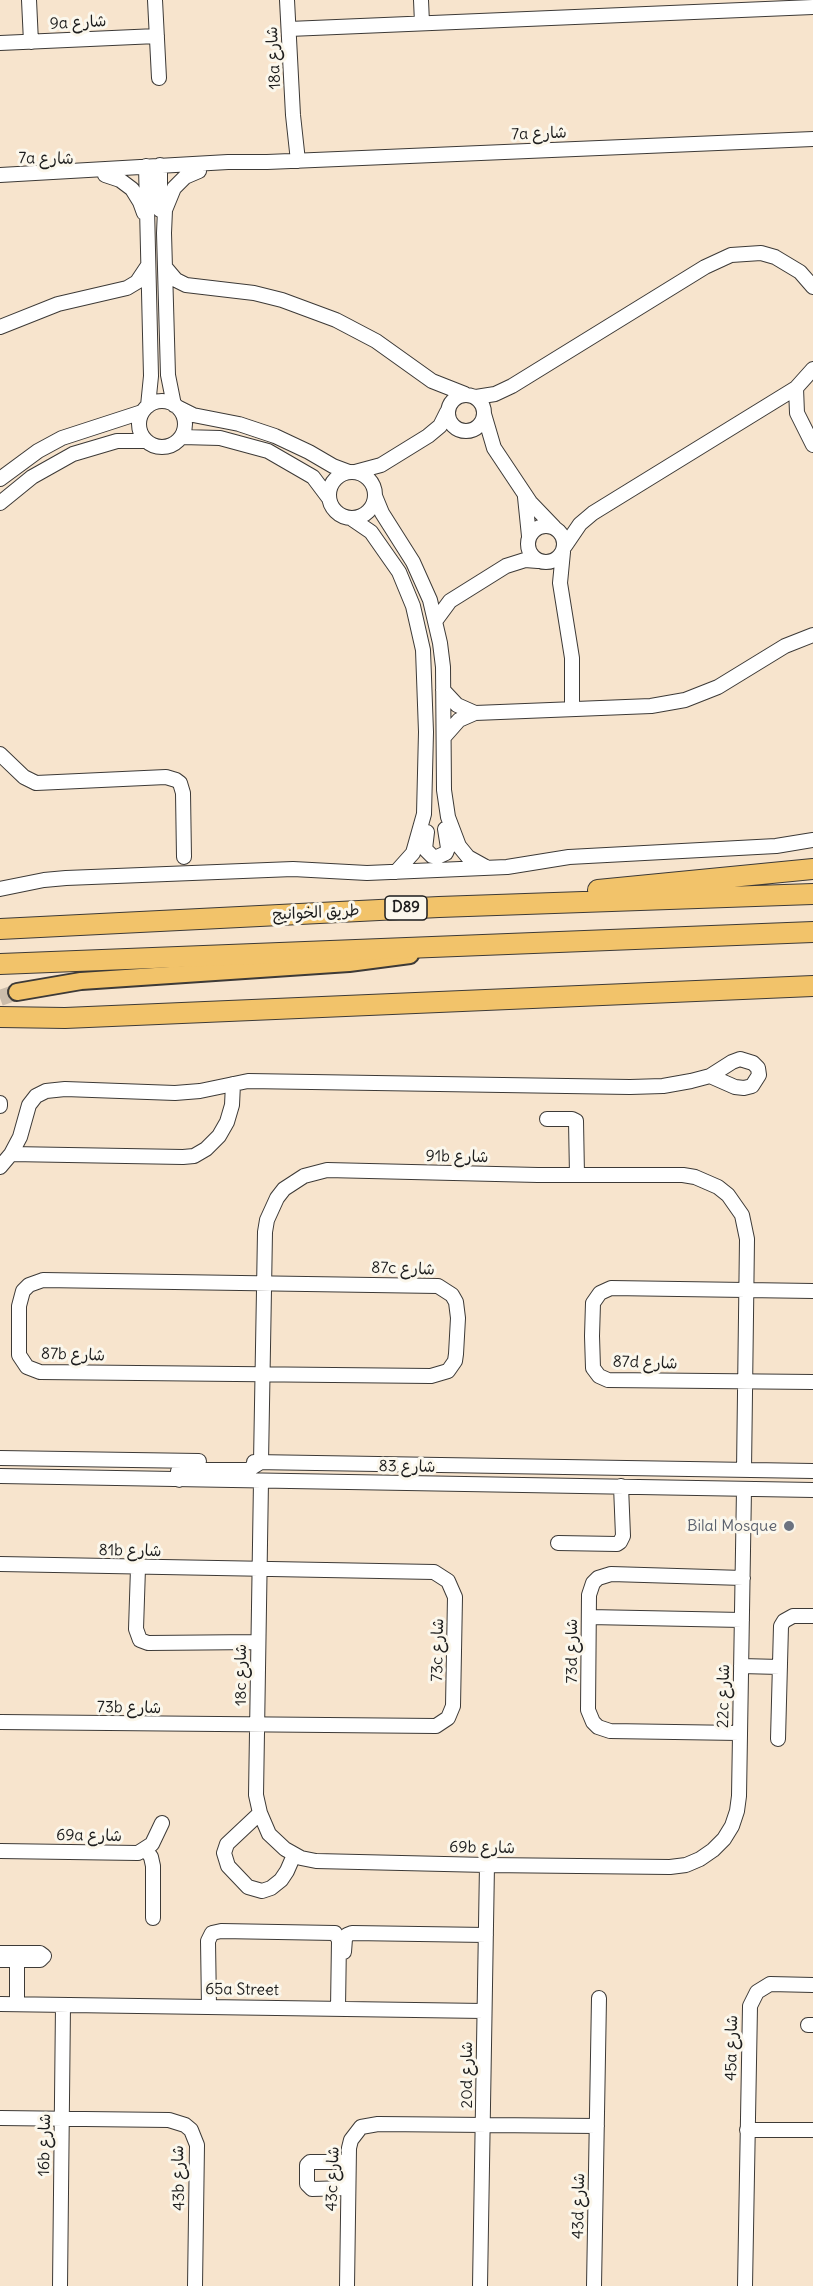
<!DOCTYPE html>
<meta charset="utf-8">
<style>
body{margin:0}
canvas{display:block;background:#f7e4cd}
</style>
<canvas width="813" height="2286"></canvas>
<script>
const ctx = document.querySelector('canvas').getContext('2d');
ctx.lineJoin = 'round';
const toPath = rows => new Path2D(rows.map(r => 'M' + r).join(''));
function strokePath(path, color, width, dash) { ctx.strokeStyle = color; ctx.lineWidth = width; ctx.lineCap = dash ? 'butt' : 'round'; ctx.setLineDash(dash || []); ctx.stroke(path); }
function label(font, color, halo, rows, align = 'center') {
  ctx.font = font + ' Delius,"Playpen Sans Arabic",sans-serif'; ctx.lineWidth = 6; ctx.setLineDash([]); ctx.textBaseline = 'middle'; ctx.strokeStyle = halo; ctx.fillStyle = color; for (const [text, x, y, turn = 0] of rows) {
    ctx.save(); ctx.translate(x, y); ctx.rotate((+turn || 0) * Math.PI / 180); ctx.textAlign = isNaN(turn) ? turn : align; if (halo) ctx.strokeText(text, 0, 0); ctx.fillText(text, 0, 0); ctx.restore();
  }
}
strokePath(toPath([
 [0,998,17,992]
]), '#cbbcaa', 16, [16, 8]);
const minor = toPath([
 [29,0,31,42],
 [155,0,159,78],
 [287,0,293,115,298,161],
 [421,0,422,23],
 [289,29,813,7],
 [0,43,157,36],
 [160,165,160,210],
 [146,166,151,376,148,406],
 [0,175,228,162,267,162,813,139],
 [105,175,120,180,132,189,140,202,144,213],
 [165,267,176,280,186,285,254,293,282,300,336,320,376,341,432,381,465,394],
 [0,327,58,304,127,288,137,282,147,267],
 [796,388,797,413,813,445],
 '448 413a18 18 0 1 1 36 0a18 18 0 1 1-36 0Z',
 [476,397,495,394,512,386,705,267,731,255,761,253,775,257,800,272,813,287],
 '139 424a23 23 0 1 1 46 0a23 23 0 1 1-46 0Z',
 [174,405,168,375,164,233,165,210,174,188,185,177,199,171],
 [179,408,193,415,239,424,275,436,309,452,333,466,349,472],
 [484,414,494,448,530,502,554,527],
 [182,437,220,438,268,451,313,477,328,497],
 '329 495a23 23 0 1 1 46 0a23 23 0 1 1-46 0Z',
 [355,472,381,465,428,436,440,426,447,412],
 [0,479,38,451,62,438,142,412],
 [375,496,382,513,413,562,430,600,440,643,443,667,444,790,448,817,459,846,468,857,486,867],
 [525,497,529,536],
 [0,503,32,477,73,454,117,441,146,441],
 [352,519,371,532,399,572,413,606,423,650,426,732,424,814,413,853,396,872],
 '528 544a18 18 0 1 1 36 0a18 18 0 1 1-36 0Z',
 [565,546,580,524,593,513,796,388,813,369],
 [563,552,560,583,572,658,572,709],
 [436,620,450,601,506,566,525,560,538,561],
 [443,690,457,705,475,713],
 [444,737,459,720,475,713,651,706,685,700,718,687,785,646,813,635],
 [0,754,24,777,36,783,166,777,176,780,180,783,183,793,184,857],
 [427,832,425,849,432,856,437,857,446,853,448,848,445,829],
 [0,889,44,880,66,878,293,869,367,873,507,867,569,857,776,846,813,840],
 [0,1103,0,1106],
 [547,1119,572,1119,576,1121,577,1175],
 [11,1154,183,1157,194,1156,206,1149,219,1136,227,1122,232,1105,233,1084],
 [0,1167,11,1154,20,1137,29,1105,36,1096,46,1091,65,1089,175,1093,200,1091,248,1081,630,1087,663,1086,691,1081,710,1076,732,1062,740,1059,753,1063,758,1068,759,1075,752,1086,744,1088,735,1087,710,1076],
 [43,1280,438,1286,452,1295,456,1302,458,1318,456,1354,455,1361,448,1371,431,1376,40,1372,27,1367,19,1355,19,1306,23,1291,29,1285,43,1280],
 [813,1291,611,1288,600,1293,593,1303,592,1336,593,1368,599,1376,608,1380,813,1382],
 [0,1458,199,1461],
 [254,1462,813,1471],
 [0,1476,813,1490],
 [179,1480,178,1472,183,1470,248,1470,261,1462,265,1232,267,1220,277,1198,284,1189,304,1176,327,1170,538,1175,683,1175,695,1177,718,1187,728,1195,742,1215,747,1239,744,1470],
 [261,1481,256,1795,260,1813,269,1834,285,1849,301,1858,316,1861,487,1865,670,1867,686,1865,700,1859,713,1850,724,1839,732,1826,737,1811,739,1796,744,1489],
 [558,1543,617,1544,620,1542,623,1536,621,1486],
 [0,1564,434,1572,448,1581,455,1597,453,1706,448,1718,436,1726,0,1722],
 [138,1568,136,1629,140,1640,148,1643,258,1642],
 [589,1617,742,1620],
 [741,1666,780,1667],
 [739,1733,610,1731,598,1727,593,1722,588,1710,589,1595,593,1583,598,1578,611,1574,743,1578],
 [778,1739,781,1626,784,1621,793,1616,813,1616],
 [260,1813,227,1844,224,1853,228,1866,248,1887,262,1891,271,1888,281,1880,287,1871,294,1855],
 [146,1850,151,1857,153,1866,153,1918],
 [0,1851,138,1853,152,1844,162,1823],
 [344,1952,345,1939,347,1935,352,1933,486,1935],
 [0,1953,40,1953,44,1956,40,1960,0,1960],
 [17,1960,17,2004],
 [0,2004,484,2011],
 [209,2006,208,1941,212,1933,221,1931,335,1933,339,1940,338,2008],
 [808,2025,813,2025],
 [0,2118,169,2120,185,2125,191,2130,197,2145,195,2286],
 [747,2130,813,2130],
 [348,2162,310,2162,307,2165,307,2184,312,2189,348,2188],
 [60,2286,63,2005],
 [347,2286,349,2148,351,2140,361,2127,378,2124,597,2126],
 [480,2286,487,1865],
 [594,2286,599,1998],
 [745,2286,750,2006,757,1992,770,1984,813,1985]
]);
const major = toPath([
 [17,992,81,981,349,963,410,955]
]);
const highway = toPath([
 [598,890,813,869],
 [0,929,439,907,813,894],
 [0,964,813,932],
 [0,1017,65,1018,813,986]
]);
strokePath(minor, '#3d3a37', 16);
strokePath(major, '#3d3a37', 20);
strokePath(highway, '#3d3a37', 22);
strokePath(minor, '#fff', 14);
strokePath(major, '#f2c36a', 16);
strokePath(highway, '#f2c36a', 20);
for (const [x, y, r, color] of [
 [789,1526,6,"#6b7280"]
]) { const dot = new Path2D(); dot.arc(x, y, r, 0, 2 * Math.PI); ctx.fillStyle = color; ctx.fill(dot); strokePath(dot, '#fbf7ec', 2); }
for (const [x, y, w] of [
 [406,908,42]
]) { const box = new Path2D(); box.roundRect(x - w / 2, y - 12, w, 24, 4.5); ctx.fillStyle = '#fbf7ec'; ctx.fill(box); strokePath(box, '#1c1c1c', 1.5); }
label('bold 15px', '#1c1c1c', null, [
 ["D89",406,908]
]);
label('16px', '#1c1c1c', '#fbf7ec', [
 ["9a شارع",78,23,-3],
 ["18a شارع",274,58,-93],
 ["7a شارع",539,134,-2],
 ["7a شارع",46,159,1],
 ["طريق الخوانيج",316,913,-3],
 ["91b شارع",457,1157,1],
 ["87c شارع",403,1269,2],
 ["87b شارع",73,1355,2],
 ["87d شارع",645,1363,2],
 ["شارع 83",407,1467,1],
 ["81b شارع",130,1551,1],
 ["73c شارع",438,1650,-89],
 ["73d شارع",572,1651,-90],
 ["18c شارع",241,1675,-90],
 ["22c شارع",724,1696,-89],
 ["73b شارع",129,1708,1],
 ["69a شارع",89,1836,1],
 ["69b شارع",482,1848,1],
 ["65a Street",242,1990,1],
 ["45a شارع",732,2048,-89],
 ["20d شارع",467,2075,-90],
 ["16b شارع",45,2145,-89],
 ["43b شارع",179,2178,-91],
 ["43c شارع",333,2179,-88],
 ["43d شارع",579,2206,-89]
]);
label('16px', '#5b616d', '#fbf7ec', [
 ["Bilal Mosque",777,1526]
], 'right');
</script>
